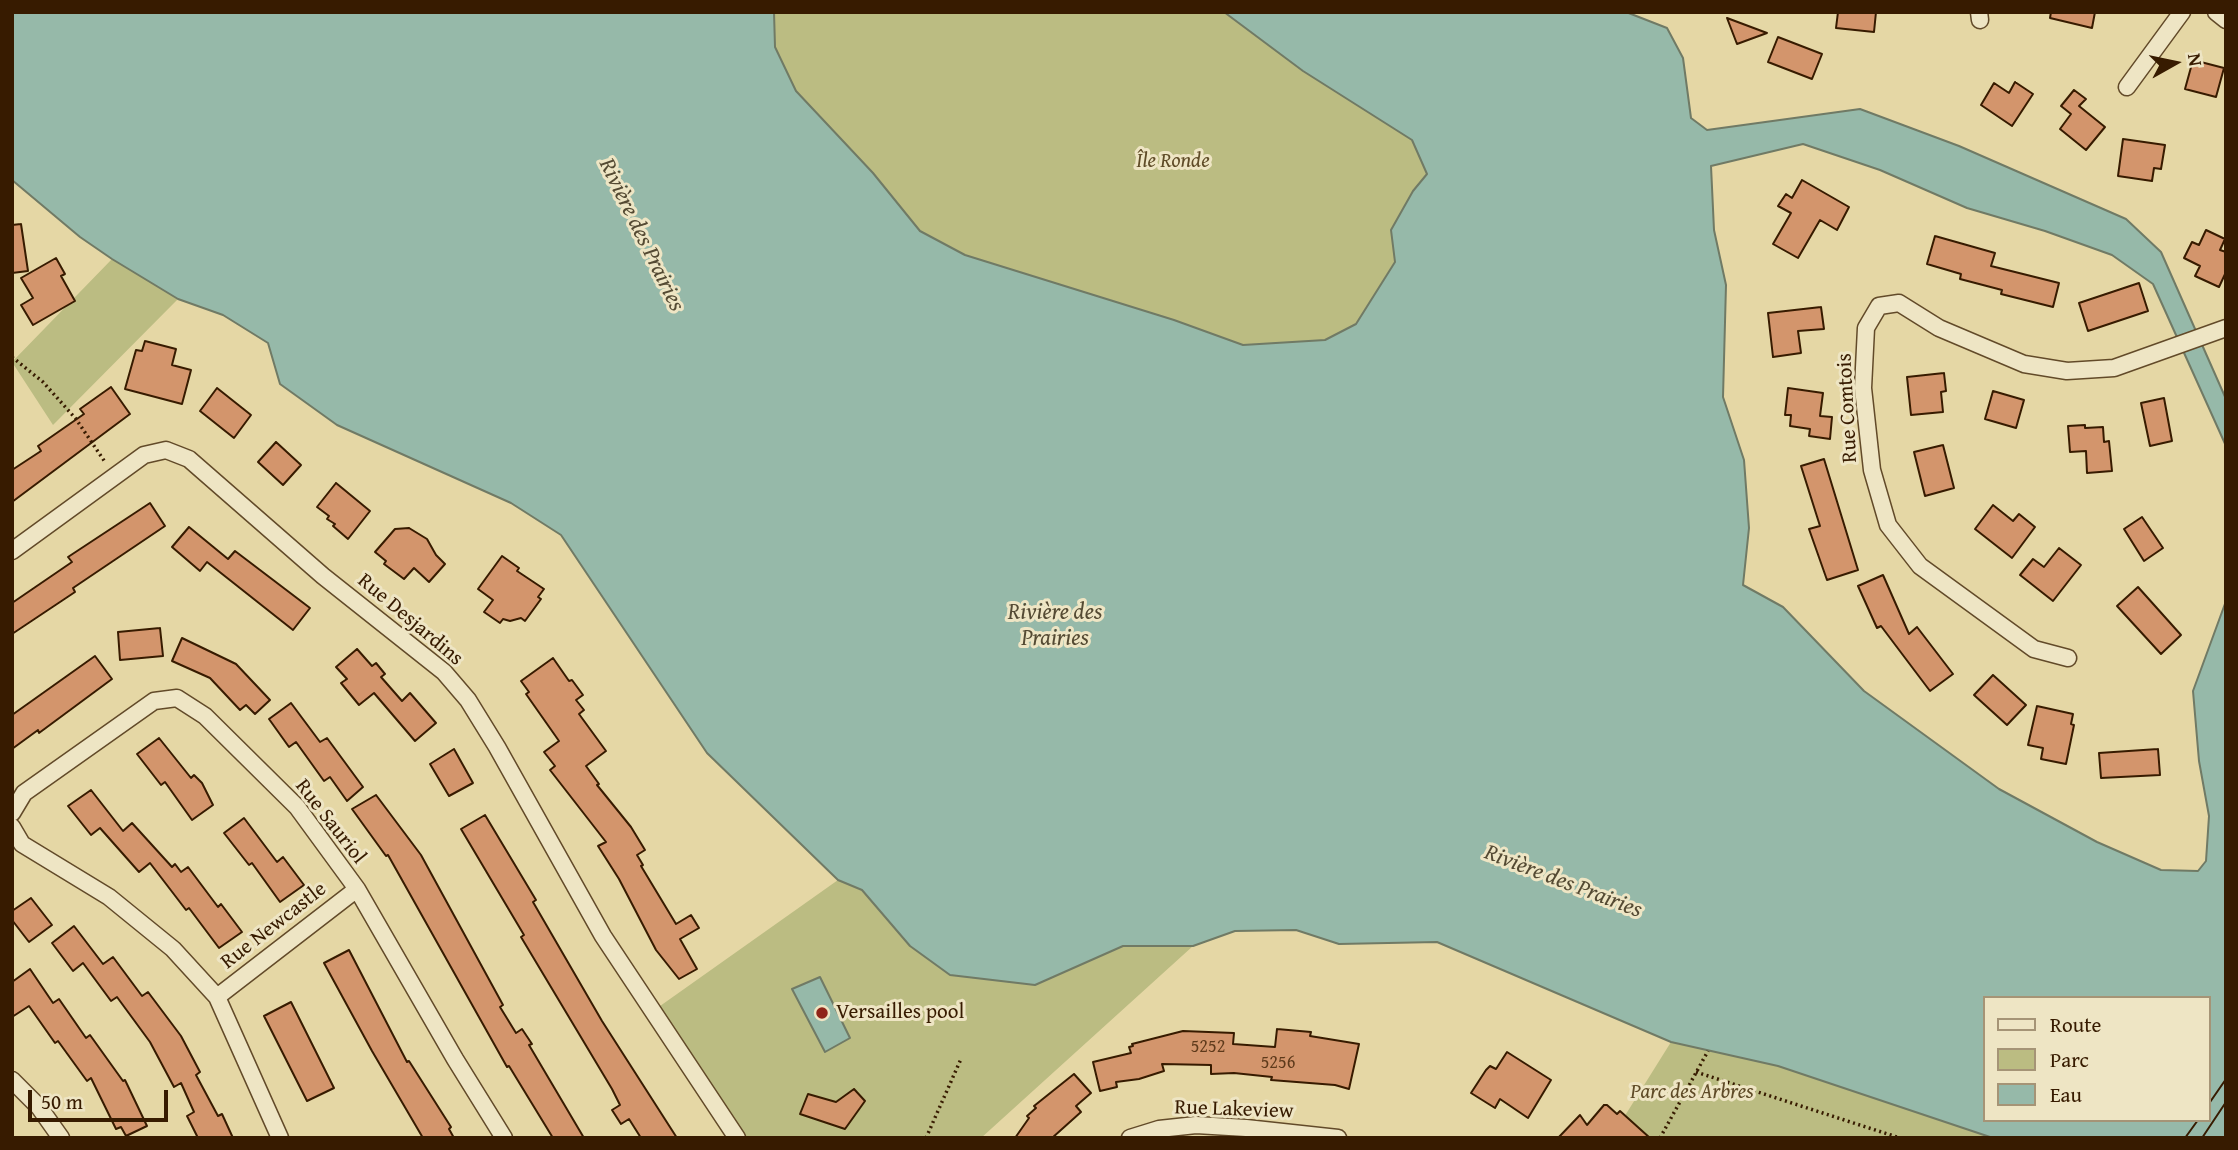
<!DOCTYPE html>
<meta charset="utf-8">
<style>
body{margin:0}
#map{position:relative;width:2238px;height:1150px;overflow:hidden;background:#e5d7a5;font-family:"Gentium Book Plus",serif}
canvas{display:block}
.frame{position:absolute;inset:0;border:14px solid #371b00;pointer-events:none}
.legend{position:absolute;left:1983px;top:996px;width:228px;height:126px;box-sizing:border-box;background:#eee5c4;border:2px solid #a59476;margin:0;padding:9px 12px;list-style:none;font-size:21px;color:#371b00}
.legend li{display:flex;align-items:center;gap:14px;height:35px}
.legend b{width:35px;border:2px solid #a59476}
.north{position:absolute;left:2140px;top:28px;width:70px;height:70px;-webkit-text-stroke:5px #eee5c4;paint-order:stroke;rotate:81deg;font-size:19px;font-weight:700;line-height:28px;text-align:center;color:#371b00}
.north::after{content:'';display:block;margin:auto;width:24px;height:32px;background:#371b00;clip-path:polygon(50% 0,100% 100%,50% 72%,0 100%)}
.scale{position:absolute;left:28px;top:1090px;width:140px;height:32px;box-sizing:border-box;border:4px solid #371b00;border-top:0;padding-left:9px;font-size:21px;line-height:24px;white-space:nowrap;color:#371b00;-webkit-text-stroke:5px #eee5c4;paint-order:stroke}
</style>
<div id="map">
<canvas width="2238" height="1150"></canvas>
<div class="frame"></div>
<ul class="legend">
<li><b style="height:9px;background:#eee5c4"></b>Route</li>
<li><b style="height:19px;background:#bbbc82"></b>Parc</li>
<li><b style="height:19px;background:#96b9a9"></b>Eau</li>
</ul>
<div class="north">N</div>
<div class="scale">50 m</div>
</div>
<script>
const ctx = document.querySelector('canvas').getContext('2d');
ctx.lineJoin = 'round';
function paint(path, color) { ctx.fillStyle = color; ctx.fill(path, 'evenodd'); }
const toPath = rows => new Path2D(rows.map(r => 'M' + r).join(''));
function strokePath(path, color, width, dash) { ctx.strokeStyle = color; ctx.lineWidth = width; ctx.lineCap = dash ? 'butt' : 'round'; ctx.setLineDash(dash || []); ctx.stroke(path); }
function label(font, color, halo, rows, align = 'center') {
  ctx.font = font + ' "Gentium Book Plus",serif'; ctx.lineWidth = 6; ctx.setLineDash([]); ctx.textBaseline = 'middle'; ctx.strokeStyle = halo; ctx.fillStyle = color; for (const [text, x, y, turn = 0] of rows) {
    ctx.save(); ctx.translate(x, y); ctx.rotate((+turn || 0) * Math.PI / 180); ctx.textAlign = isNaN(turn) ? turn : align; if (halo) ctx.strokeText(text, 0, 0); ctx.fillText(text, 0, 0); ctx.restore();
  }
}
paint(toPath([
 [774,12,1224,12,1303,71,1412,140,1427,174,1413,191,1391,230,1395,261,1356,324,1325,340,1243,345,1174,320,965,255,920,231,873,173,796,92,775,47],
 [112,259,178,299,53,425,12,362],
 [838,880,862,890,911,946,1035,985,1123,946,1193,946,981,1138,737,1138,653,1011],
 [1671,1042,1778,1066,1993,1138,1611,1138]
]), '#bbbc82');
const water = toPath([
 [12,12,774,12,775,47,796,91,873,173,920,231,965,255,1174,320,1243,345,1325,340,1356,324,1395,262,1391,230,1413,191,1427,174,1412,140,1303,71,1224,12,1626,12,1667,28,1683,58,1691,118,1707,130,1860,109,1959,146,2126,219,2161,252,2226,399,2226,446,2153,284,2112,255,2045,231,1967,208,1880,170,1803,144,1711,166,1714,230,1726,285,1723,397,1744,460,1749,528,1743,585,1783,607,1864,691,1999,789,2097,842,2161,870,2198,871,2206,861,2209,816,2199,761,2193,691,2226,601,2226,1138,1993,1138,1778,1066,1671,1042,1437,942,1339,944,1296,930,1235,931,1193,946,1123,946,1035,985,950,975,910,946,862,890,838,880,707,753,561,535,511,503,337,425,280,384,268,343,223,315,178,299,112,259,80,237,12,180,12,12],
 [1984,998,2208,998,2208,1120,1984,1120,1984,998],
 [820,977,850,1038,825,1052,792,989,820,977]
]);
paint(water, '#96b9a9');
strokePath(water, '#707a65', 2);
const building = toPath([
 [1838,12,1876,12,1874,32,1836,28,1838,12],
 [2051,12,2095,12,2092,28,2050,18,2051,12],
 [1727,18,1767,33,1737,44,1727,18],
 [1778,37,1822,54,1812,79,1768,62,1778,37],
 [2193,60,2224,68,2216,97,2185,89,2193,60],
 [2015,82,2033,94,2012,126,1981,105,1994,83,2009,93,2015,82],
 [2074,90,2086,99,2079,106,2105,127,2086,150,2060,129,2071,114,2061,106,2074,90],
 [2123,139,2165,145,2161,169,2154,168,2152,181,2118,176,2123,139],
 [1802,180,1849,207,1837,230,1820,220,1798,258,1773,244,1791,213,1778,206,1786,194,1792,198,1802,180],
 [21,224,28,271,12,273,12,225,21,224],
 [2206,230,2225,239,2220,250,2226,252,2226,272,2219,287,2195,276,2200,266,2184,258,2192,242,2199,245,2206,230],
 [1935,236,1995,253,1991,266,2059,283,2053,307,2001,294,2002,290,1960,279,1961,274,1927,264,1935,236],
 [56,258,65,274,61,276,75,301,33,325,21,305,33,298,21,278,56,258],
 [2139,283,2148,311,2088,331,2079,303,2139,283],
 [1821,307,1824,329,1798,331,1801,353,1773,357,1768,313,1821,307],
 [145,341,176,349,172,365,191,370,182,404,125,389,136,350,142,351,145,341],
 [1944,373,1946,391,1941,392,1943,412,1911,415,1907,377,1944,373],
 [111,387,130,414,12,502,12,470,41,451,38,446,84,414,80,409,111,387],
 [217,388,251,415,234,438,200,411,217,388],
 [1788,388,1823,393,1820,416,1832,417,1830,439,1809,436,1810,429,1790,426,1791,415,1785,415,1788,388],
 [1993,391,2024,400,2016,428,1985,419,1993,391],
 [2164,398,2172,441,2150,446,2141,403,2164,398],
 [2085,425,2085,428,2103,427,2104,442,2109,441,2112,471,2087,473,2086,451,2070,452,2068,426,2085,425],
 [276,442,301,465,283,485,258,462,276,442],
 [1943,445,1954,488,1925,496,1914,452,1943,445],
 [1824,459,1858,570,1827,580,1809,529,1820,526,1801,466,1824,459],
 [336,483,370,511,348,539,333,526,335,524,327,519,329,516,317,507,336,483],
 [150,503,165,526,73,588,75,592,12,634,12,603,72,562,68,557,150,503],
 [1993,505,2013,521,2019,514,2035,527,2012,558,1975,529,1993,505],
 [2142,517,2163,548,2144,561,2124,529,2142,517],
 [189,527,228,559,235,551,310,608,293,630,207,562,200,571,172,547,189,527],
 [409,528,427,539,436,555,445,564,429,582,414,568,404,579,384,564,386,561,375,552,395,529,409,528],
 [2059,548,2081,565,2053,601,2020,575,2033,559,2044,567,2059,548],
 [502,556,519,568,517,571,544,589,538,597,541,599,525,621,521,618,510,621,503,619,500,623,484,612,493,600,478,589,502,556],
 [1883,575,1909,634,1917,627,1953,674,1930,691,1881,626,1877,628,1858,586,1883,575],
 [2138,587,2181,635,2161,654,2117,606,2138,587],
 [160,628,163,656,120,660,118,632,160,628],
 [182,638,236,664,270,700,255,714,246,705,240,710,210,678,172,661,182,638],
 [357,649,372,666,376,663,385,674,381,677,402,701,410,693,436,723,415,741,374,693,359,705,341,683,347,679,336,667,357,649],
 [95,656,112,679,39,733,38,730,12,749,12,715,95,656],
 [553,658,569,681,572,680,583,695,576,700,584,710,579,714,606,751,586,766,599,784,597,785,631,827,645,850,637,855,643,865,641,866,676,924,691,915,699,928,680,939,697,969,679,979,656,950,619,879,598,846,606,842,550,770,555,766,544,752,559,741,526,694,529,692,521,681,553,658],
 [1993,675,2026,705,2007,725,1974,695,1993,675],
 [291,703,320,742,327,738,363,787,347,801,330,777,324,781,296,742,289,747,269,719,291,703],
 [2037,706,2073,714,2071,724,2074,725,2066,764,2041,759,2043,748,2028,745,2037,706],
 [159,738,191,778,194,775,202,783,213,805,192,820,165,782,161,785,137,754,159,738],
 [454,749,473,783,449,796,430,764,454,749],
 [2158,749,2160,775,2101,778,2099,753,2158,749],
 [91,790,123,831,132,823,172,867,175,864,181,872,188,867,218,907,221,904,242,932,219,948,189,908,186,910,150,863,139,872,100,828,91,835,68,806,91,790],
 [376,795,421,855,503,1005,500,1007,516,1033,522,1029,532,1044,529,1045,584,1138,553,1138,509,1066,507,1067,388,855,386,856,352,809,376,795],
 [485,815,536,900,533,902,602,1021,677,1138,641,1138,629,1119,621,1124,612,1110,620,1105,612,1089,521,937,524,935,461,829,485,815],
 [244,818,277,862,283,857,304,885,280,902,252,863,249,865,224,833,244,818],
 [31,898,52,925,29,942,12,920,12,911,31,898],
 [74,926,103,964,113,957,142,996,148,992,181,1036,200,1072,196,1075,218,1116,222,1114,233,1138,198,1138,187,1116,194,1112,181,1083,174,1087,150,1042,117,997,111,1001,83,963,73,971,52,943,74,926],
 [349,950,407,1062,409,1061,451,1127,449,1129,454,1138,423,1138,372,1051,324,963,349,950],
 [30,969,53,1003,59,999,86,1038,90,1035,123,1081,125,1080,147,1126,126,1136,121,1127,116,1129,91,1078,87,1081,58,1041,55,1043,29,1006,12,1017,12,982,30,969],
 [291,1002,334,1088,307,1101,264,1016,291,1002],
 [1277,1029,1311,1032,1310,1036,1359,1044,1349,1089,1335,1085,1271,1080,1272,1077,1234,1073,1211,1074,1211,1065,1162,1064,1164,1071,1139,1079,1116,1082,1117,1087,1100,1091,1093,1062,1131,1053,1129,1047,1133,1046,1132,1044,1183,1031,1234,1033,1233,1044,1275,1047,1277,1029],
 [1507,1052,1551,1080,1528,1118,1500,1099,1495,1108,1471,1093,1486,1070,1490,1066,1496,1069,1507,1052],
 [1074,1074,1091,1093,1076,1106,1081,1112,1052,1138,1015,1138,1029,1118,1027,1116,1036,1108,1034,1106,1074,1074],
 [854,1089,865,1101,845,1129,800,1114,808,1094,836,1102,854,1089],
 [1604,1105,1607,1105,1617,1114,1620,1111,1650,1138,1558,1138,1580,1115,1587,1125,1604,1105]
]);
paint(building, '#d3956c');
strokePath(building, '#371b00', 2);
const street = toPath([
 [1979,12,1980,20],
 [2216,12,2226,20],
 [2127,87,2182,12],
 [12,551,144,455,166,450,189,459,323,576,444,672,468,700,497,747,603,936,737,1138],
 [2068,658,2034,649,1920,566,1888,525,1872,470,1863,388,1866,328,1879,306,1899,303,1939,328,2024,364,2067,371,2114,368,2226,328],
 [12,813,24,793,154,701,177,698,205,716,297,807,357,889,455,1059,504,1138],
 [12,827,22,844,109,897,173,949,217,997,280,1138],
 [217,997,357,889],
 [12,1080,39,1107,61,1138],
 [1130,1138,1159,1129,1196,1125,1246,1128,1338,1138]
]);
strokePath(street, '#624a29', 19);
strokePath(toPath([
 [12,357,43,382,76,419,105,462],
 [1696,1072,1900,1138],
 [926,1138,961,1059],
 [1660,1138,1708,1051]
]), '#371b00', 3.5, [2, 3.5]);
strokePath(street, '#eee5c4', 16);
strokePath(toPath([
 [2208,1105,2226,1079],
 [2185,1138,2198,1120],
 [2202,1138,2226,1102]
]), '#371b00', 2);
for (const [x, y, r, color] of [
 [822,1013,7,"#8f2418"]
]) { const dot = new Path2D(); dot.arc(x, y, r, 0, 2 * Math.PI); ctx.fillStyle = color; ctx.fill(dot); strokePath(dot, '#eee5c4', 2.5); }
label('18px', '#5e3a1b', null, [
 ["5252",1208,1047],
 ["5256",1278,1063]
]);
label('italic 21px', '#5f4b27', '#eee5c4', [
 ["Île Ronde",1173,162],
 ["Parc des Arbres",1692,1093]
]);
label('21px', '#371b00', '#eee5c4', [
 ["Rue Comtois",1848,408,-93],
 ["Rue Desjardins",410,620,40],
 ["Rue Sauriol",330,822,52],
 ["Rue Newcastle",274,926,-38],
 ["Rue Lakeview",1234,1110,2]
]);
label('21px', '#371b00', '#eee5c4', [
 ["Versailles pool",836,1013]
], 'left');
label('italic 23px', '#544a33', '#eee5c4', [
 ["Rivière des Prairies",641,235,64],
 ["Rivière des",1055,613],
 ["Prairies",1055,639],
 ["Rivière des Prairies",1563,882,21]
]);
</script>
